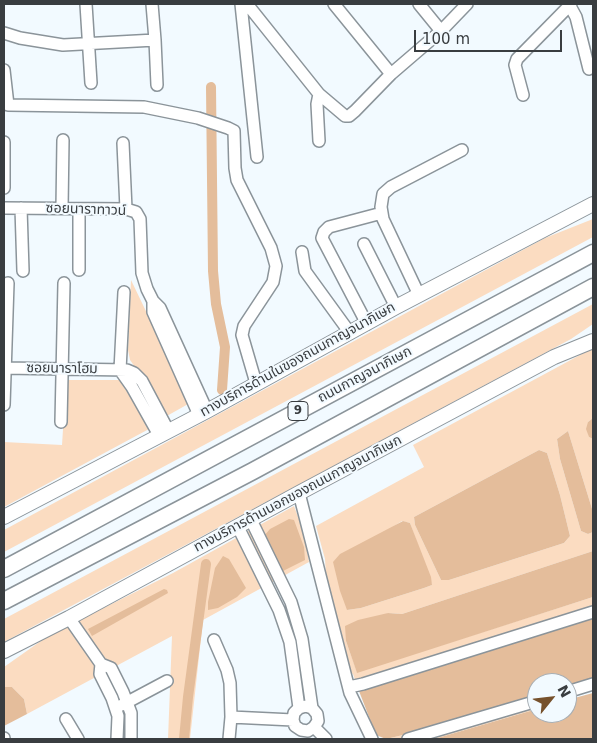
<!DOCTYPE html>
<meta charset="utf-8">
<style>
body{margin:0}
#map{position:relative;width:597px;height:743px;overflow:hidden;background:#f2faff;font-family:"DejaVu Sans",sans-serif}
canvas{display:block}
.frame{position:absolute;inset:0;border:5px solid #393d40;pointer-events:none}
.north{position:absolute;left:527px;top:673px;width:50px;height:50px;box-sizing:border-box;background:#f2faff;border:1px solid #a8aeb3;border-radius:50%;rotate:61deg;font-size:14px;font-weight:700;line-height:20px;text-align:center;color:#393d40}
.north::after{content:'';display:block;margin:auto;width:18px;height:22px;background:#76512c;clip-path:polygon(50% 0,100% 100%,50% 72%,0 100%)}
.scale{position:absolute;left:414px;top:30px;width:148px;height:22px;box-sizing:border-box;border:2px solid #393d40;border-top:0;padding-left:6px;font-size:15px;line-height:18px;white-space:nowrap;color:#393d40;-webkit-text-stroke:4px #f2faff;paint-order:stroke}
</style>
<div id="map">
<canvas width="597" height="743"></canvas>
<div class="frame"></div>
<div class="north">N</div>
<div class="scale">100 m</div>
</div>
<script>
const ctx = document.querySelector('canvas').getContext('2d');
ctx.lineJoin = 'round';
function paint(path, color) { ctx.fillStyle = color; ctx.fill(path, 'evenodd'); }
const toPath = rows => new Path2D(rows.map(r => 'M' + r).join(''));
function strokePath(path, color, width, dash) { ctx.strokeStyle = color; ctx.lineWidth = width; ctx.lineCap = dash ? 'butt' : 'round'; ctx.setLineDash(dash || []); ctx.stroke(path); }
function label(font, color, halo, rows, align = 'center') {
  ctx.font = font + ' "DejaVu Sans","Noto Sans Thai",sans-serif'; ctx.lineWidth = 4; ctx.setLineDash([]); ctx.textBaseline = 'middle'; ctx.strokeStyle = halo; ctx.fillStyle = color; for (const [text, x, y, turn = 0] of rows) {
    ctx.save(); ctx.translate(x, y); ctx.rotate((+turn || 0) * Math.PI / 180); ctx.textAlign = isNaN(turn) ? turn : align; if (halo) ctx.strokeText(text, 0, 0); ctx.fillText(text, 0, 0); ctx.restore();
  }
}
paint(toPath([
 [593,219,593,237,4,552,4,530,545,238],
 [131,280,190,403,165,417,149,387,130,360,128,350],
 [593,304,593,324,571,339,4,642,4,619],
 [593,348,593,418,588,422,589,437,593,439,593,512,568,431,557,439,560,459,581,531,588,534,593,532,593,551,402,614,388,613,346,641,357,672,593,597,593,618,359,691,353,674,349,672,326,575,325,559,316,526,424,467,413,445],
 [539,450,547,453,560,495,570,536,564,543,449,580,441,580,415,525,414,517],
 [402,521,410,523,432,585,424,588,361,608,347,610,388,530],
 [68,380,120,380,149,429,4,507,4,442,62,445,66,383],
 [294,506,304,533,309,562,203,620,190,739,168,739,172,636,27,714,24,699,12,687,4,687,4,667,48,636,173,573],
 [537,696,537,709,434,739,386,739,420,731]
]), '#fbdcc1');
paint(toPath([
 [593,418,593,439,589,437,586,429,588,422],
 [568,431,593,512,593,532,588,534,581,531,560,459,557,439],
 [539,450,547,453,560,495,570,536,564,543,449,580,441,580,415,525,414,517],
 [289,519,294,520,304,547,305,560,281,572,264,536,270,529],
 [403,521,410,523,431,577,432,585,424,588,361,608,347,610,340,591,333,562,340,554],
 [593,551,593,597,357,673,346,641,345,626,358,620,388,613,402,614],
 [223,556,229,559,246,588,237,597,218,608,208,610,208,602,215,568],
 [164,589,167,590,168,593,92,636,88,629],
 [593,618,593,680,567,687,567,683,537,683,537,696,420,731,386,739,376,735,359,691],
 [4,687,12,687,24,699,27,714,4,726],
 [593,693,593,739,434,739,537,709,537,713,567,713,567,700]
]), '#e4bd9b');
strokePath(toPath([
 [211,87,213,271,216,304,225,347,222,390],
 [184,739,188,697,206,564]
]), '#e4bd9b', 10);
const minor = toPath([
 [86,4,91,83],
 [241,4,257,157],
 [247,4,319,94,345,116,349,116,355,111,391,74,441,31,467,4],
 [334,4,391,74],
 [419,4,441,31],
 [570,6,576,17,589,69],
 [4,33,20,38,63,45,155,40,152,4],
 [155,40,157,85],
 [4,70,8,105,144,107,198,118,228,128,234,131,235,168,237,180,271,248,276,266,273,282,244,326,242,335,256,383],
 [523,95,515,65,517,59,571,4],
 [319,141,317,104,319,94],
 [123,143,126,209],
 [4,188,4,142],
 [4,208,126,209,136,212,140,219,142,273,147,289,153,301,160,308,207,411],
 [21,208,23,271],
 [62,208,63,140],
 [79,209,79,270],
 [364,244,396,307],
 [302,252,305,271,350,333],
 [419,295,383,219,381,207,383,194,391,187,462,150],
 [153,301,153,312,199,415],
 [367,324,322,238,324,232,329,227,382,213],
 [4,368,127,370,134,373,142,381,168,430],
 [120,370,124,292],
 [120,370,132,387,159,435],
 [4,405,8,283],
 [61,422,64,283],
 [299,493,350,693,372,739],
 [251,520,291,602,302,639,312,708,317,714,318,721,314,727,308,731,301,730,295,726,293,720,294,713,299,708,306,706,312,708],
 [238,527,279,610,290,642,299,708],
 [69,618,101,664,111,668,123,692,131,713,131,739],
 [214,640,227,670,230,683,231,717,229,739],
 [101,664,100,674,112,698,118,716,117,739],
 [349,687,363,684,593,612],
 [567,692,593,684],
 [122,705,167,681],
 [231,717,293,720],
 [66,719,78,739],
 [314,727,326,739],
 [4,738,4,739],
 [408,739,537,701]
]);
const major = toPath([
 [4,517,207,411,396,307,593,204],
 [4,651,69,618,299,493,554,357,593,341]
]);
const highway = toPath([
 [4,569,593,253],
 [4,601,253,471,593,287]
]);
strokePath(minor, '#8b949a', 14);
strokePath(major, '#8b949a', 16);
strokePath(highway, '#8b949a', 19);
strokePath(minor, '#fff', 11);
strokePath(major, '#fff', 14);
strokePath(highway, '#fff', 16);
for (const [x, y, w] of [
 [298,411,20]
]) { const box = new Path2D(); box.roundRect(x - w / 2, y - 9.5, w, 19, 4); ctx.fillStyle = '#f2faff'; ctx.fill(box); strokePath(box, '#393d40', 1); }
label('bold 12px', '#393d40', null, [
 ["9",298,411]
]);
label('14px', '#393d40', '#f2faff', [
 ["ซอยนาราทาวน์",86,210,2],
 ["ทางบริการด้านในของถนนกาญจนาภิเษก",298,360,-29],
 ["ซอยนาราโฮม",62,369,1],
 ["ถนนกาญจนาภิเษก",365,375,-28],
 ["ทางบริการด้านนอกของถนนกาญจนาภิเษก",298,494,-28]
]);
</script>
